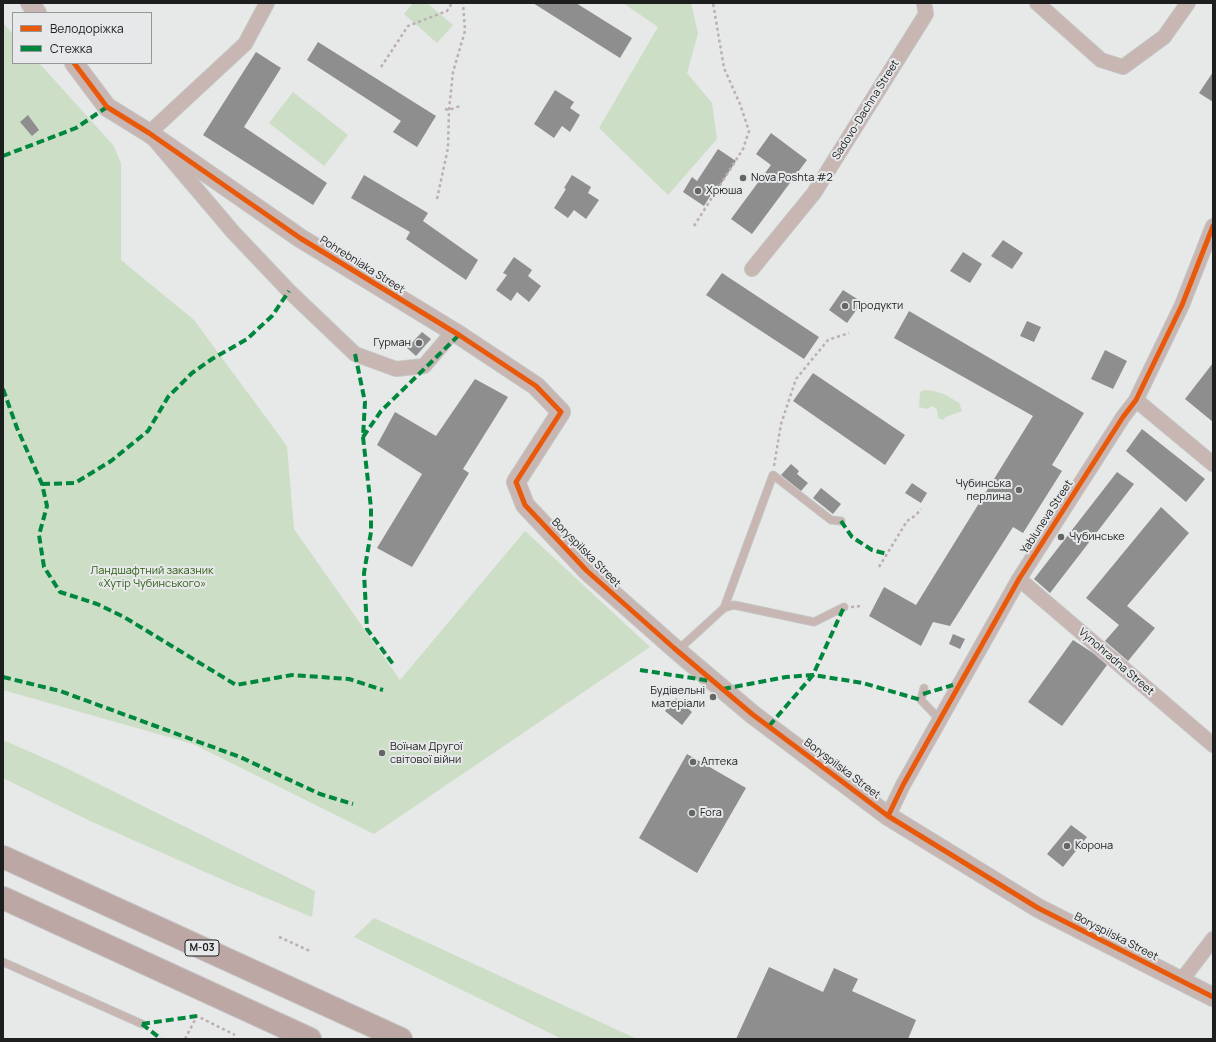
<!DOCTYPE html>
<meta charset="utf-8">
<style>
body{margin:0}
#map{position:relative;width:1216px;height:1042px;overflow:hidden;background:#e7e8e8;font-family:Manrope,sans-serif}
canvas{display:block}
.frame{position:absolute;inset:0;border:4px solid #1d1e1e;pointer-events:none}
.legend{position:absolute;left:12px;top:12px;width:140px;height:52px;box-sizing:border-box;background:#e6e8e9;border:1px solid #969798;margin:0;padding:5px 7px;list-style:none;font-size:12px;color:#1d1e1e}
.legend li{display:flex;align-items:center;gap:8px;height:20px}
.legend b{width:20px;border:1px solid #969798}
</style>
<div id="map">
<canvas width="1216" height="1042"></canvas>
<div class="frame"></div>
<ul class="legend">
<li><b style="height:5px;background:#e8590c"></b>Велодоріжка</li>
<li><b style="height:5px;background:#00873e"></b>Стежка</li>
</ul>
</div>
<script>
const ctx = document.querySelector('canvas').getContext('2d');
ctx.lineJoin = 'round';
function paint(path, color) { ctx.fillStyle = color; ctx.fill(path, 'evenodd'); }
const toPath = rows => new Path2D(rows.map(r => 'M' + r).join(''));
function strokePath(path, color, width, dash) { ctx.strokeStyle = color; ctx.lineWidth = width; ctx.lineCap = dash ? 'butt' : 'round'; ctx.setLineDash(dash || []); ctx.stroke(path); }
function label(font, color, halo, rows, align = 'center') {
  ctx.font = font + ' Manrope,sans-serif'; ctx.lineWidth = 4; ctx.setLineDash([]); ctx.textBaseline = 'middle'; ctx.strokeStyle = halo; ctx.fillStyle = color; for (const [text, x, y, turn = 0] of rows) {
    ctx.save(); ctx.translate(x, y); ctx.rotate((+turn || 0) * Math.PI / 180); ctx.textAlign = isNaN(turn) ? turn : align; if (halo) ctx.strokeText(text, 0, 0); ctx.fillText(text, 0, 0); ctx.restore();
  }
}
paint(toPath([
 [413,3,427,3,453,25,437,43,404,14],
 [623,3,691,3,698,33,687,73,712,103,717,139,668,195,599,128,658,27],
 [3,23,13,34,13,63,39,63,113,145,121,163,121,260,194,320,287,446,294,529,400,680,525,531,650,647,374,834,193,744,3,690],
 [293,92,348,135,324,166,269,123],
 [925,390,934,391,946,395,959,403,962,411,946,417,943,420,938,418,937,410,933,406,927,409,919,407,920,392],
 [3,740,62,766,315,891,312,917,230,883,88,820,3,778],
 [374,918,637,1039,562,1039,354,937]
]), '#ccdec5');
paint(toPath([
 [533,3,576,3,632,38,620,58],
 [318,42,436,116,417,147,393,132,401,121,307,60],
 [256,52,281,68,244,127,327,183,313,205,203,135],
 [1213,72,1213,102,1199,93],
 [555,90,574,102,570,108,580,115,570,132,562,126,554,138,534,124],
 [28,115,39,130,32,136,20,122],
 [771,133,807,160,752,234,731,219,771,165,756,154],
 [718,149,736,161,719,187,717,185,704,206,683,192,692,177,697,181],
 [364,175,428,213,423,221,478,260,466,280,406,239,410,232,351,198],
 [572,175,591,187,588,193,599,200,586,219,574,210,568,218,554,208,566,189,564,188],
 [1003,240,1023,253,1012,269,991,256],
 [963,252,982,264,970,283,950,271],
 [514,257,532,270,528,276,541,286,529,302,517,292,511,301,496,290,507,275,503,273],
 [722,273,819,337,804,359,706,295],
 [843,290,862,302,847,323,829,310],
 [909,311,1084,413,1052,465,1062,471,1023,533,1013,527,950,626,933,622,921,646,869,616,884,587,916,605,1033,416,894,338],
 [1027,321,1041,327,1034,342,1020,336],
 [422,332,431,339,416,356,407,348],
 [1105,350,1127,361,1113,389,1091,379],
 [1213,363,1213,422,1185,399],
 [813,373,905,435,885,465,793,401],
 [475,379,508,397,463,469,469,473,412,567,377,548,422,474,377,445,395,412,436,436],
 [1142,429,1205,479,1186,502,1126,451],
 [791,464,799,471,797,474,808,483,801,491,781,475],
 [1117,472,1134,484,1050,593,1034,579],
 [912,483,927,493,921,503,905,493],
 [821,488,841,504,833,514,813,498],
 [1161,507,1189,533,1127,606,1155,628,1128,661,1105,641,1119,625,1086,598],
 [953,634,965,639,960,649,949,644],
 [1073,640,1093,653,1107,665,1062,726,1028,702],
 [676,698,692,712,682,725,665,711],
 [687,754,746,788,697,873,639,838],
 [1071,825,1087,837,1063,867,1047,854],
 [769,967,823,992,834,968,858,979,852,991,916,1020,908,1039,736,1039]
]), '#8e8e8e');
const service = toPath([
 [724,608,734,605,814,622,844,607],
 [677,651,724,608,773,475,831,520,841,521],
 [924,688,921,700,940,720],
 [3,962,142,1024]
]);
const minor = toPath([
 [267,3,245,44,149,133,233,232,289,291,355,354,396,369,424,366,453,332],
 [1037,3,1101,60,1123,67,1164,37,1188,3],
 [752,269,814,193,926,14,924,3],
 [1136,400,1213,464],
 [1019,579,1213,745],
 [888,816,903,785,1019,579,1123,417,1136,400,1182,305,1213,226],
 [1181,981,1213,939]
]);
const tertiary = toPath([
 [30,3,37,13],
 [74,63,107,107,149,133,300,238,459,335,536,386,561,412,516,482,525,505,587,571,674,648,752,714,888,816,1038,908,1213,997]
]);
const motorway = toPath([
 [3,857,401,1039],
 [3,898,310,1039]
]);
strokePath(service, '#c3c4c4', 9);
strokePath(minor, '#c3c4c4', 16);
strokePath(tertiary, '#c3c4c4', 20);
strokePath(motorway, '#c3c4c4', 24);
strokePath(toPath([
 [381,67,408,26,447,11,452,3],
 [445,109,449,110,460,106],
 [437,199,448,148,449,110,453,72,465,31,463,3],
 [694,226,743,149,749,131,740,104,724,68,713,3],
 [774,466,781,424,796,379,828,340,849,333],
 [879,567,907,521,916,515,921,509],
 [851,607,861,606],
 [279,937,310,951],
 [185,1039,197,1016,235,1035]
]), '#bbb0af', 2.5, [3, 3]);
strokePath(service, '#c8b6b3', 7);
strokePath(minor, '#c8b6b3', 14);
strokePath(tertiary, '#c8b6b3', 18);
strokePath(motorway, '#bda7a5', 22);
strokePath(toPath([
 [3,156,76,128,107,107],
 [355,354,365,402,363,437,371,508,371,532,364,573,367,629,393,664],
 [3,389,17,428,42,484,47,506,39,535,44,567,60,592,97,604,124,617,236,685,292,675,349,679,383,690],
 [363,437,381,411,459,335],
 [42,484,75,483,111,461,148,431,168,397,192,373,212,359,247,339,272,316,289,291],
 [841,521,852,537,872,550,887,554],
 [640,670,711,681],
 [3,677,60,691,240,757,320,794,353,804],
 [723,689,786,677,813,675,863,683,921,700],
 [923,694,953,685],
 [769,726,813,675,844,607],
 [142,1024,197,1016],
 [142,1024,161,1039]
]), '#00873e', 4, [8, 4]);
strokePath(toPath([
 [74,63,107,107,149,133,300,238,459,335,536,386,561,412,516,482,525,505,587,571,674,648,752,714,888,816,1038,908,1213,997],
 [888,816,903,785,1019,579,1123,417,1136,400,1182,305,1213,226]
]), '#e8590c', 5);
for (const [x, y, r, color] of [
 [743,178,4,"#646565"],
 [698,191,4,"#646565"],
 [845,306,4,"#646565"],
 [419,343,4,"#646565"],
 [1019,490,4,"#646565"],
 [1061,537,4,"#646565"],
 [713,697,4,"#646565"],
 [382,753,4,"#646565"],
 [693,762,4,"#646565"],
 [692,813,4,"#646565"],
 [1067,846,4,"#646565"]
]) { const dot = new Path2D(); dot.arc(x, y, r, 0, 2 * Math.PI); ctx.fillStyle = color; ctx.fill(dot); strokePath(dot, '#e6e8e9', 1.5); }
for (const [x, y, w] of [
 [202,948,34]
]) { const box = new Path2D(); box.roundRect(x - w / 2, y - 8, w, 16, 3); ctx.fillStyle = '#e6e8e9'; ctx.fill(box); strokePath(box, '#1d1e1e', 1); }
label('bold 10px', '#1d1e1e', null, [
 ["М-03",202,948]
]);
label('11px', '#1d1e1e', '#e6e8e9', [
 ["Sadovo-Dachna Street",866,110,-58],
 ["Pohrebniaka Street",362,265,32],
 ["Yabluneva Street",1047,517,-57],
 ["Boryspilska Street",586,553,45],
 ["Vynohradna Street",1116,662,41],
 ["Boryspilska Street",842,769,37],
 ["Boryspilska Street",1116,937,27]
]);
label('11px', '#1d1e1e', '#e6e8e9', [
 ["Nova Poshta #2",751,178],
 ["Хрюша",706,191],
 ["Продукти",853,306],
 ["Гурман",411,343,"right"],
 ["Чубинська",1011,484,"right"],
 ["перлина",1011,497,"right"],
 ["Чубинське",1069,537],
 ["Будівельні",705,691,"right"],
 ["матеріали",705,704,"right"],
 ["Воїнам Другої",390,747],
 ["світової війни",390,760],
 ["Аптека",701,762],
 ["Fora",700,813],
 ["Корона",1075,846]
], 'left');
label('11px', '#2f5e13', '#e6e8e9', [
 ["Ландшафтний заказник",152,571],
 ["«Хутір Чубинського»",152,584]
]);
</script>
